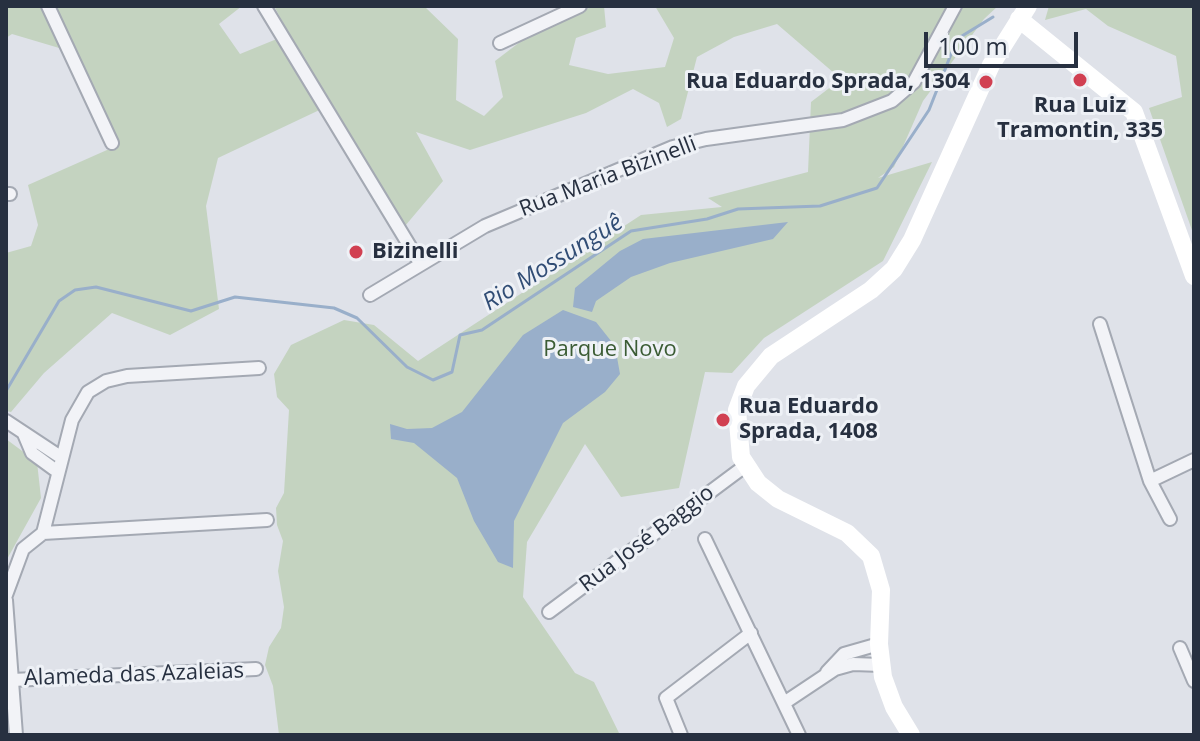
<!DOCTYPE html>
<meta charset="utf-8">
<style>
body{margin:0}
#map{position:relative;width:1200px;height:741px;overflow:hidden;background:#dfe2e9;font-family:"Open Sans",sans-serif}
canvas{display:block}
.frame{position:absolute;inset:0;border:8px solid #273040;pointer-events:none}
.scale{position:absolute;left:924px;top:32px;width:154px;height:36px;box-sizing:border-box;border:4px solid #273040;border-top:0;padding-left:10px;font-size:24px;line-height:28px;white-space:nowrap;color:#273040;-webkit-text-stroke:6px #eef1f6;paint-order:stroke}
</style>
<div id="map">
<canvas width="1200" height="741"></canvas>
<div class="frame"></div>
<div class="scale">100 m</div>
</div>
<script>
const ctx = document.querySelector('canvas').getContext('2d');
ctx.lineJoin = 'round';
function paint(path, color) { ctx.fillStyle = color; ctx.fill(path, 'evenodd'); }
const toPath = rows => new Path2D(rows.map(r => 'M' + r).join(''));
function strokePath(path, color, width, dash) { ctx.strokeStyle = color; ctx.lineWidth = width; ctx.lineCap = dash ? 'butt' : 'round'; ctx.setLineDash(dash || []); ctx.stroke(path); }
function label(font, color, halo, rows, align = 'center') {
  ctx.font = font + ' "Open Sans",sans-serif'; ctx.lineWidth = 6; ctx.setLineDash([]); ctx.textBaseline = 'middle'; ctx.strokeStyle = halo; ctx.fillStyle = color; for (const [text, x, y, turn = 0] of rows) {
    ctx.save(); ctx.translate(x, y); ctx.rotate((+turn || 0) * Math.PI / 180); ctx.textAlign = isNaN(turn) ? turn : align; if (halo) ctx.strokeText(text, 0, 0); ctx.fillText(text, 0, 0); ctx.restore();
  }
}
paint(toPath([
 [6,6,242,6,219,24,240,54,289,34,274,6,424,6,458,39,456,100,484,116,503,97,495,61,537,29,594,6,604,6,606,27,576,38,569,65,608,74,665,67,674,38,655,6,998,6,984,19,923,101,894,167,878,178,932,162,883,261,764,338,732,373,705,372,679,488,621,497,585,444,527,542,523,597,575,673,594,682,620,735,279,735,273,686,265,665,269,647,281,628,284,607,278,571,283,541,277,525,276,508,284,493,289,410,277,397,274,374,291,345,344,320,374,325,418,361,641,215,722,207,708,198,808,172,811,102,841,79,777,24,734,37,697,57,681,119,667,127,659,103,633,89,586,113,470,150,416,132,443,181,405,226,330,105,218,158,206,206,219,309,170,335,112,313,44,373,11,412,6,411,6,253,31,246,38,225,28,185,116,146,76,53,12,34,6,38],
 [1049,6,1194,6,1194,236,1149,108,1182,97,1176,56,1108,26,1086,9,1045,20],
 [6,439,37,462,41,498,6,561]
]), '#c4d3c0');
paint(toPath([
 [788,222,773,239,670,263,631,277,596,301,592,312,573,307,575,288,620,251,643,239],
 [563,310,596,322,615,346,620,374,605,392,563,423,514,521,513,568,498,562,474,521,457,478,414,443,391,439,390,424,407,429,432,428,462,412,523,335]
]), '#99afca');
strokePath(toPath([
 [6,391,59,301,75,290,96,287,191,311,235,297,334,308,357,318,407,367,433,380,452,372,460,335,482,330,631,231,707,219,738,209,820,206,877,188,929,110,957,39,993,17]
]), '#99afca', 3);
const street = toPath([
 [48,6,112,143],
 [264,6,420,263],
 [500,43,580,6],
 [6,194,10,194],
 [370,295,485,226,673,147,706,139,843,120,892,101,914,82,955,6],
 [1100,324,1150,481,1170,519],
 [6,421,62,458],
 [24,434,32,453,58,472],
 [1150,481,1194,460],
 [43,533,267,520],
 [705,539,799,735],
 [6,595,23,549,43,533,72,420,88,392,106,381,127,376,259,368],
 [6,600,16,735],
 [549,612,745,466],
 [1180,648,1194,681],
 [827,672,844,654,879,644],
 [12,680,256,669],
 [784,703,835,669,853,664,881,665],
 [681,735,666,698,751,633]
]);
strokePath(street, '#a4a9b3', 16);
strokePath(street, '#f2f3f7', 12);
strokePath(toPath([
 [1019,19,1134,112,1194,276],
 [911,735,894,707,883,677,879,644,881,590,871,556,847,533,778,499,758,483,741,457,737,410,746,386,771,356,871,290,894,269,912,240,991,65,1028,6]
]), '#fff', 18);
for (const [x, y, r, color] of [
 [1080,80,8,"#d14052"],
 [986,82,8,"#d14052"],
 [356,252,8,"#d14052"],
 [723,420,8,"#d14052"]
]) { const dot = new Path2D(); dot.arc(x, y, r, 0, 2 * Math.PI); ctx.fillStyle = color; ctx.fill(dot); strokePath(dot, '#eef1f6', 3); }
label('bold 22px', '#273040', '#eef1f6', [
 ["Rua Eduardo Sprada, 1304",970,82,"right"],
 ["Rua Luiz",1080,106,"center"],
 ["Tramontin, 335",1080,131,"center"],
 ["Bizinelli",372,252],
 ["Rua Eduardo",739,407],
 ["Sprada, 1408",739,432]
], 'left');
label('22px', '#273040', '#eef1f6', [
 ["Rua Maria Bizinelli",608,177,-21],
 ["Rua José Baggio",647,539,-37],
 ["Alameda das Azaleias",134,675,-2]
]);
label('22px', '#3b5c34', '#eef1f6', [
 ["Parque Novo",610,350]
]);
label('italic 24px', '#314d75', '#eef1f6', [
 ["Rio Mossunguê",553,263,-32]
]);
</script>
